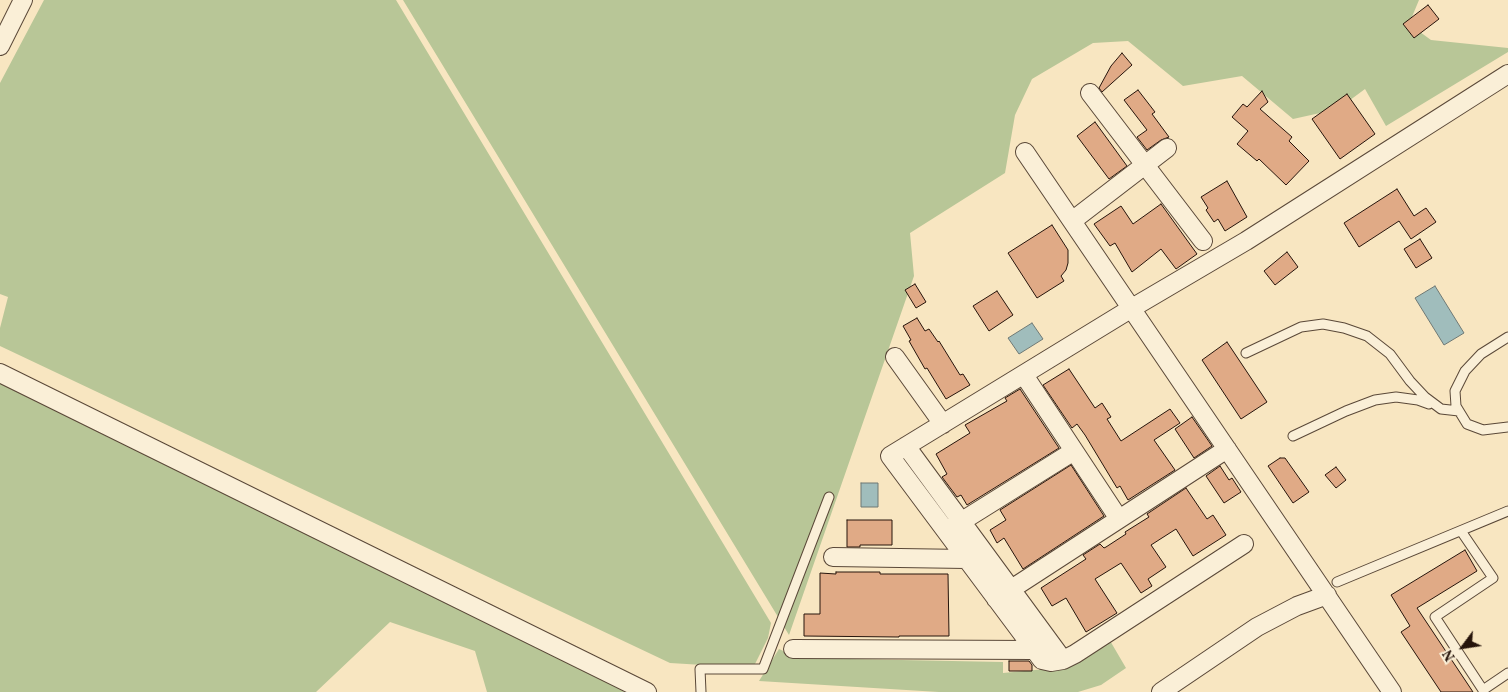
<!DOCTYPE html>
<style>
body{margin:0}
#map{position:relative;width:1508px;height:692px;overflow:hidden;background:#f8e6c1;font-family:Vollkorn,serif}
canvas{display:block}
.north{position:absolute;left:1438px;top:622px;width:50px;height:50px;-webkit-text-stroke:4px #faefd7;paint-order:stroke;rotate:239deg;font-size:14px;font-weight:700;line-height:20px;text-align:center;color:#26140b}
.north::after{content:'';display:block;margin:auto;width:18px;height:22px;background:#26140b;clip-path:polygon(50% 0,100% 100%,50% 72%,0 100%)}
</style>
<div id="map">
<canvas width="1508" height="692"></canvas>
<div class="north">N</div>
</div>
<script>
const ctx = document.querySelector('canvas').getContext('2d');
ctx.lineJoin = 'round';
function paint(path, color) { ctx.fillStyle = color; ctx.fill(path, 'evenodd'); }
const toPath = rows => new Path2D(rows.map(r => 'M' + r).join(''));
function strokePath(path, color, width, dash) { ctx.strokeStyle = color; ctx.lineWidth = width; ctx.lineCap = dash ? 'butt' : 'round'; ctx.setLineDash(dash || []); ctx.stroke(path); }
paint(toPath([
 [44,0,396,0,771,623,768,638,753,668,670,663,0,346,0,328,8,297,0,294,0,83],
 [403,0,1419,0,1409,24,1431,40,1508,48,1508,52,1386,126,1365,89,1338,109,1293,119,1242,76,1183,86,1128,41,1093,43,1032,79,1015,115,1005,173,910,233,914,276,789,635],
 [0,370,64,402,625,692,487,692,475,651,390,622,316,692,0,692],
 [1109,639,1126,668,1101,685,1078,692,939,692,759,681,779,649,799,658,1003,662,1003,673,1046,669]
]), '#b8c697');
const water = toPath([
 [1435,286,1464,333,1444,345,1415,298,1435,286],
 [1032,323,1043,339,1019,354,1008,338,1032,323],
 [861,483,878,483,878,507,861,507,861,483]
]);
paint(water, '#a0bdbc');
strokePath(water, '#6f7975', 1);
const building = toPath([
 [1428,5,1439,19,1414,38,1403,24,1428,5],
 [1122,53,1132,65,1102,92,1099,88,1111,66,1122,53],
 [1138,90,1155,112,1152,114,1169,137,1161,140,1147,150,1137,137,1147,130,1124,100,1138,90],
 [1262,91,1268,102,1260,109,1292,137,1289,141,1309,161,1286,185,1259,159,1257,161,1237,144,1248,131,1232,117,1243,104,1247,107,1262,91],
 [1347,94,1375,134,1340,159,1312,119,1347,94],
 [1095,122,1127,166,1109,179,1077,136,1095,122],
 [1227,181,1247,217,1225,231,1218,219,1214,222,1206,210,1208,208,1201,197,1227,181],
 [1397,189,1414,216,1426,208,1436,222,1411,239,1399,221,1359,247,1344,223,1397,189],
 [1161,204,1197,254,1176,269,1161,249,1132,272,1115,243,1110,246,1094,224,1121,206,1133,224,1161,204],
 [1052,225,1068,250,1068,263,1066,270,1061,276,1064,281,1037,298,1008,253,1052,225],
 [1420,239,1432,258,1416,268,1404,249,1420,239],
 [1287,252,1298,267,1275,285,1264,271,1287,252],
 [915,284,926,302,916,308,905,290,915,284],
 [997,291,1013,315,989,331,973,306,997,291],
 [917,318,925,331,929,329,938,342,939,341,960,375,963,374,970,385,946,399,927,368,925,369,909,341,911,340,903,326,917,318],
 [1227,342,1267,402,1241,419,1202,360,1227,342],
 [1069,369,1095,408,1102,403,1111,417,1107,419,1121,441,1170,409,1180,423,1154,440,1175,470,1128,500,1120,486,1117,488,1085,435,1077,424,1072,428,1043,385,1069,369],
 [1020,389,1059,448,967,505,961,495,957,497,942,477,947,474,936,454,970,433,965,425,1007,401,1005,398,1020,389],
 [1192,417,1212,446,1194,458,1175,429,1192,417],
 [1280,458,1285,458,1309,492,1293,503,1268,466,1280,458],
 [1071,465,1104,516,1023,569,1004,538,997,543,990,530,1006,520,1000,510,1071,465],
 [1220,466,1229,480,1232,478,1241,492,1224,503,1206,476,1220,466],
 [1336,467,1346,480,1336,488,1325,475,1336,467],
 [1186,488,1207,519,1213,515,1226,535,1193,556,1176,529,1151,545,1166,567,1148,579,1152,586,1141,593,1121,563,1095,579,1117,613,1086,632,1066,598,1052,606,1041,588,1086,559,1083,555,1100,544,1104,548,1106,547,1126,534,1125,532,1149,517,1147,514,1186,488],
 [847,520,892,520,892,545,860,545,860,547,847,547,847,520],
 [1465,550,1477,571,1417,608,1473,692,1441,692,1401,632,1410,626,1391,595,1465,550],
 [836,572,880,572,880,574,948,574,949,636,899,636,899,637,804,636,804,614,820,614,820,573,836,574,836,572],
 [1009,661,1029,661,1032,665,1032,671,1009,671,1009,661]
]);
paint(building, '#e0aa86');
strokePath(building, '#26140b', 1);
const service = toPath([
 [1508,337,1481,354,1465,371,1455,391,1456,406,1467,424,1483,430,1508,427],
 [1246,353,1301,327,1323,324,1344,328,1367,336,1390,354,1410,381,1425,397,1441,409,1459,411],
 [1293,436,1346,411,1375,400,1396,397,1418,400,1429,404],
 [1461,531,1493,578,1435,617,1483,690,1508,673],
 [1337,582,1508,511],
 [701,692,700,669,763,669,829,497]
]);
const minor = toPath([
 [0,46,23,0],
 [1090,93,1203,241],
 [1025,152,1392,692],
 [1072,221,1167,148],
 [895,357,943,424],
 [0,373,647,692],
 [1024,375,1119,519],
 [906,446,1063,660],
 [951,528,1074,451],
 [1244,544,1075,654,1063,660,1051,662,1042,660,890,456,1132,308,1246,241,1508,74],
 [833,557,966,559],
 [996,599,1227,449],
 [793,649,1034,650],
 [1161,692,1257,627,1297,606,1327,595]
]);
strokePath(service, '#5a4838', 11);
strokePath(minor, '#5a4838', 20);
strokePath(service, '#faefd7', 9);
strokePath(minor, '#faefd7', 18);
</script>
